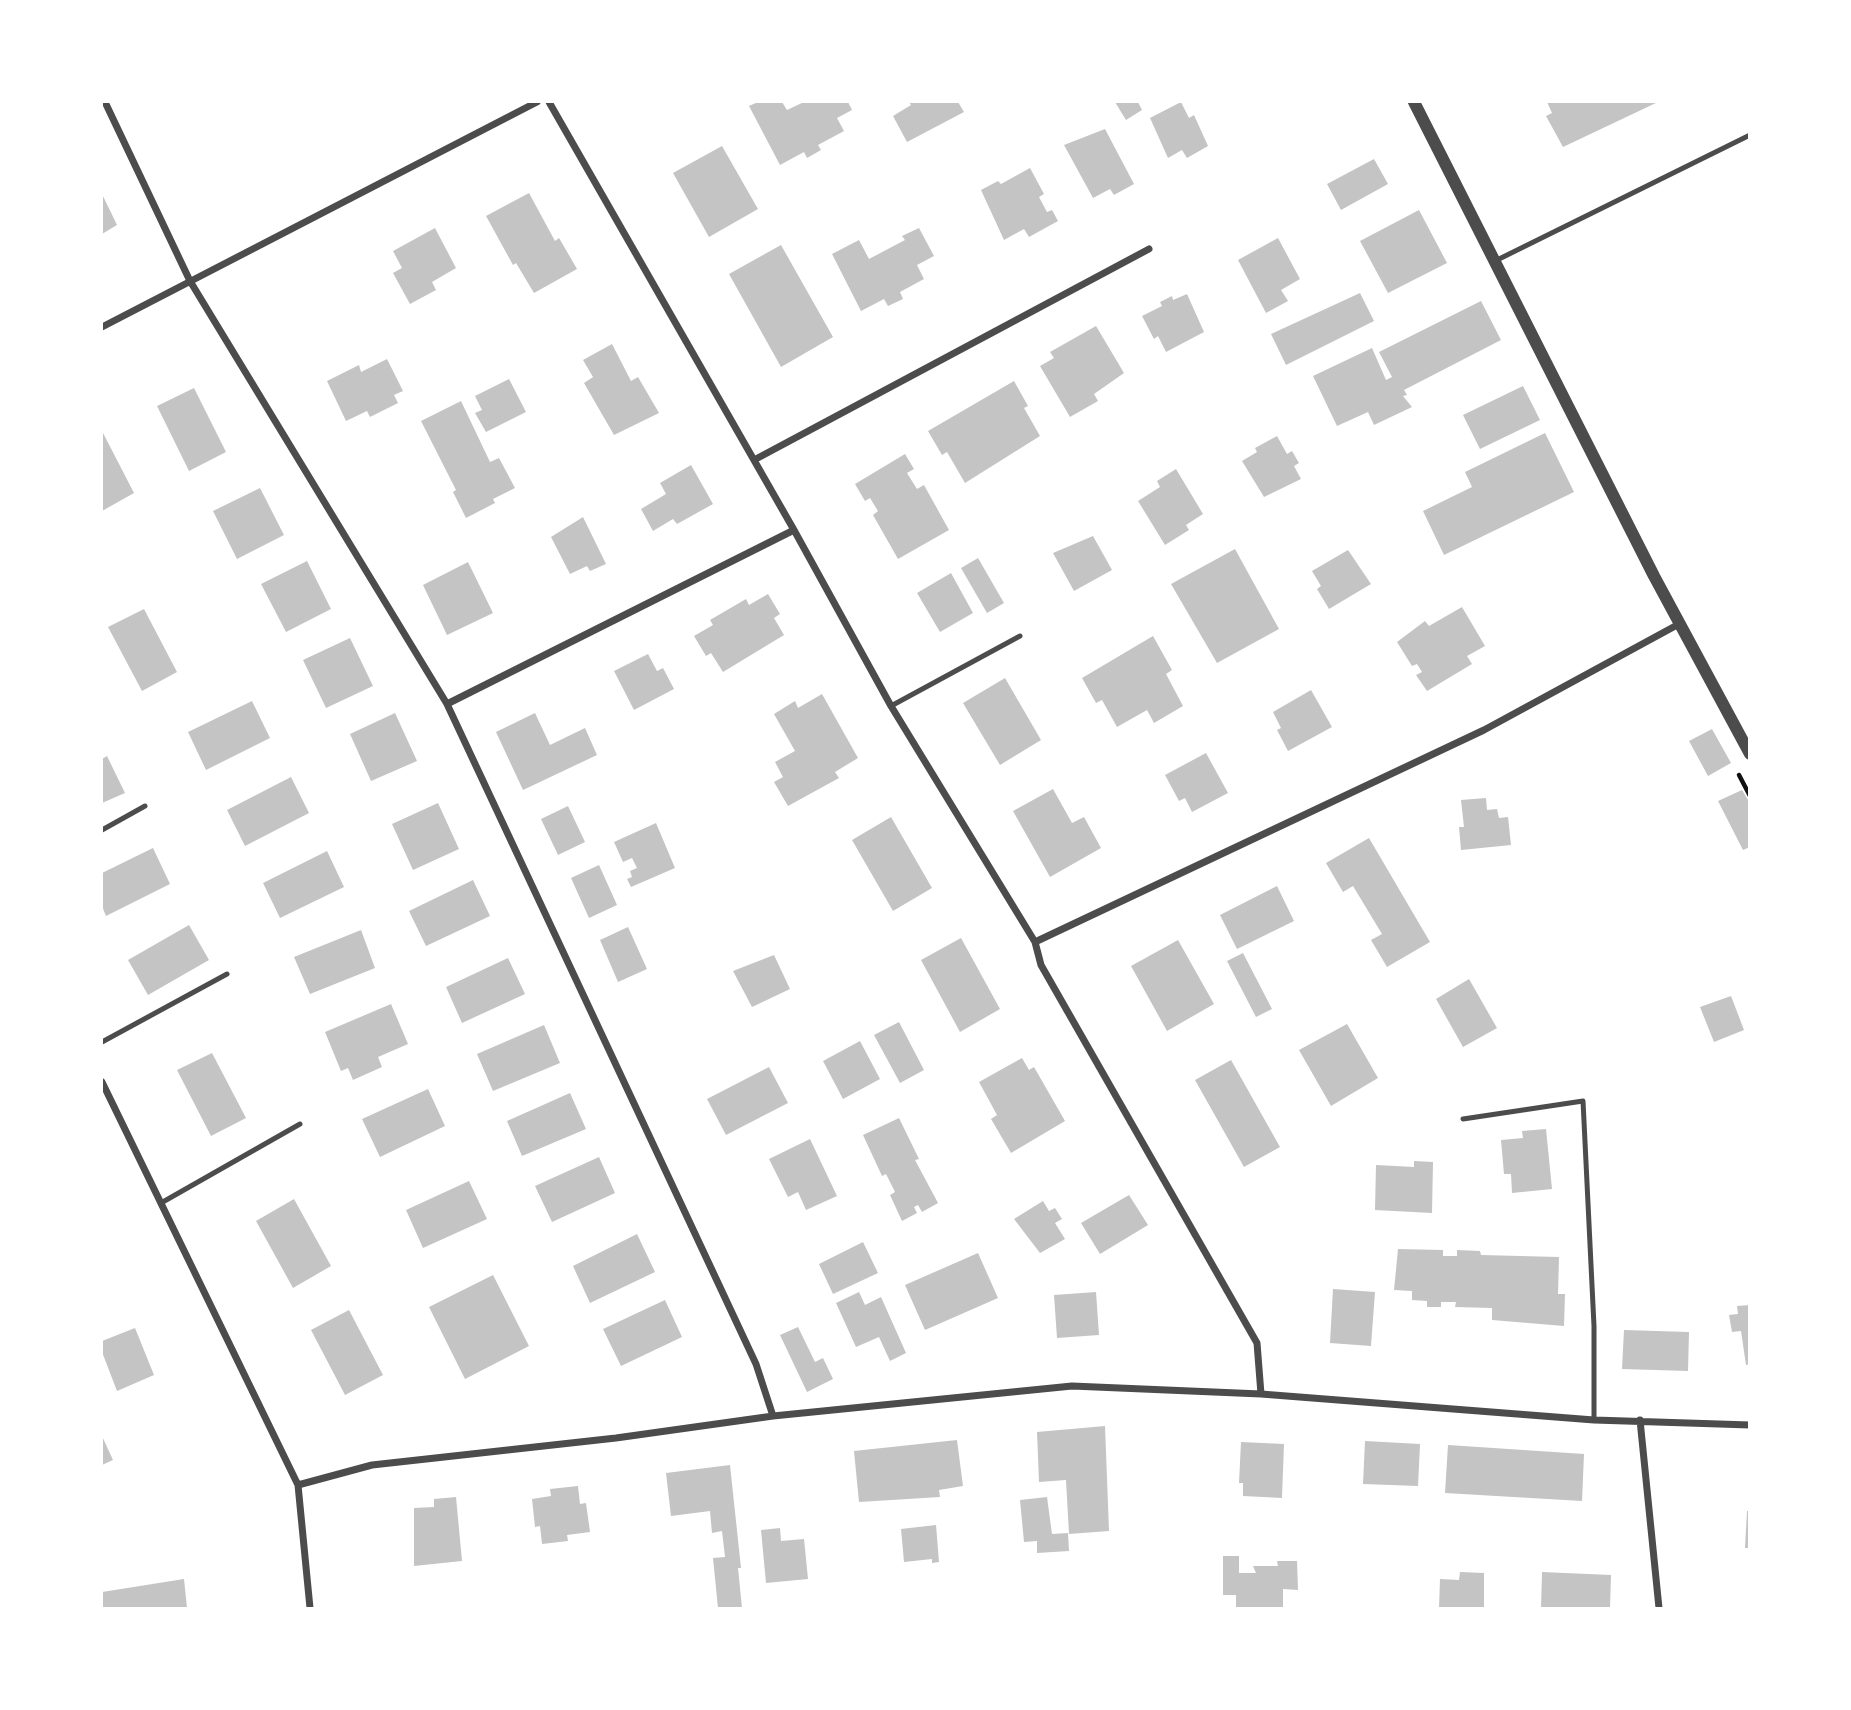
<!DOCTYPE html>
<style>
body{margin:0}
#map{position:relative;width:1851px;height:1710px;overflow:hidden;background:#fff;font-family:"PT Sans",sans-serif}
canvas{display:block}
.frame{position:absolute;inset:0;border:103px solid #fff;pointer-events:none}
</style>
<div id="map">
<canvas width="1851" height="1710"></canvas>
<div class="frame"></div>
</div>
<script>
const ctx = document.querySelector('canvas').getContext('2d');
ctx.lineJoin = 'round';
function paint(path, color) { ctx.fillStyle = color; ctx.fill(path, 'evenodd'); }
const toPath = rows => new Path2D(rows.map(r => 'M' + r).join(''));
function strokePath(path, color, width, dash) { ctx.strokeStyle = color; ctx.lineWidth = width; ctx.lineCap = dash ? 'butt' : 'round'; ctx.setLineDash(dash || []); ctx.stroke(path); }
paint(toPath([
 [758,102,782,102,787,110,804,102,848,102,852,110,837,118,844,131,818,145,821,150,807,158,804,152,780,165,749,106],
 [909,102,958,102,964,112,907,142,893,116,911,105],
 [1115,102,1138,102,1142,110,1126,120],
 [1181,102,1189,118,1194,115,1208,146,1187,158,1182,150,1168,158,1150,118],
 [1547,102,1658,102,1563,147,1546,116,1552,113],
 [1105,129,1134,184,1114,195,1110,189,1093,198,1064,145],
 [722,146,758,209,709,237,673,173],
 [1374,159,1388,184,1341,210,1327,184],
 [1030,168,1044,194,1039,197,1047,212,1052,210,1058,221,1029,237,1024,229,1004,240,981,190,998,181,1001,184],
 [529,193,555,241,559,238,577,269,534,293,516,263,513,265,486,216],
 [102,194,117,225,102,234],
 [1419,210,1447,263,1388,293,1360,241],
 [435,228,456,268,432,282,436,290,410,304,393,273,402,268,393,251],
 [919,228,934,256,917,265,924,279,900,292,903,299,888,306,884,299,861,311,832,254,859,240,869,259,905,240,902,236],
 [1278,238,1300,279,1281,290,1288,301,1266,313,1238,260],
 [781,245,833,337,781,367,729,274],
 [1360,293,1374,321,1286,365,1271,334],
 [1187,294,1204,332,1166,352,1158,336,1154,339,1142,316,1162,306,1160,302,1172,296,1173,300],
 [1481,301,1501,340,1404,390,1407,395,1403,396,1412,407,1374,425,1368,412,1337,426,1313,376,1372,348,1386,380,1392,377,1379,352],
 [1096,326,1124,373,1094,394,1098,401,1070,417,1040,366,1054,358,1050,352],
 [612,344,631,381,638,377,659,413,614,435,584,383,593,377,583,360],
 [387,359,403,391,394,395,398,403,370,417,367,411,346,421,327,381,359,365,361,372],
 [509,379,526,412,486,432,475,413,482,410,475,396],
 [1014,381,1028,406,1024,408,1040,436,965,483,947,452,942,455,928,431],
 [1523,386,1540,420,1480,449,1463,415],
 [194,388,226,452,189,471,157,406],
 [461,401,490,462,499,458,515,488,493,499,495,503,466,518,453,492,456,490,421,421],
 [102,431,134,493,102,511],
 [1545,433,1574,492,1444,555,1423,511,1472,487,1465,472],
 [1277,436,1287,454,1292,451,1299,463,1294,466,1301,479,1264,497,1242,461,1257,452,1255,448],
 [905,454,914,469,907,473,917,489,924,485,949,530,898,559,873,515,878,511,870,498,865,501,855,484],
 [691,465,713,504,677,524,673,519,653,531,641,509,666,494,660,483],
 [1176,469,1203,514,1186,525,1189,530,1165,545,1138,501,1160,487,1157,481],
 [260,488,284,535,237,559,213,511],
 [583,517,606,564,590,571,587,566,570,574,551,537],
 [1093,536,1112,570,1074,591,1053,553],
 [1235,549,1279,629,1217,663,1171,584],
 [1348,550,1371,584,1329,609,1317,589,1321,586,1312,571],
 [978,558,1004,603,987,613,961,568],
 [307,561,331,609,286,632,261,584],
 [468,562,493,613,447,635,423,585],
 [951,573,973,613,940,632,917,593],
 [768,594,780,614,774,618,784,635,723,672,711,653,706,656,694,636,713,625,710,620,746,599,749,605],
 [1462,607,1485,646,1467,656,1472,664,1427,691,1416,675,1422,672,1417,664,1412,666,1397,642,1425,621,1429,626],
 [144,609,177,672,142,691,108,627],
 [1153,636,1172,670,1166,674,1183,706,1154,723,1147,710,1117,727,1102,700,1096,703,1082,678],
 [350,638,373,686,326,708,303,660],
 [648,654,657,671,663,668,674,689,634,710,614,671],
 [1005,678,1041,740,1000,765,963,703],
 [1311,690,1332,727,1288,751,1277,730,1281,728,1273,712],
 [822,694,858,758,835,772,839,778,788,806,774,782,783,777,775,762,795,751,774,714,795,701,798,708],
 [252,701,270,738,206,770,188,732],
 [395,713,417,761,371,781,350,734],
 [535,713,550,745,585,728,597,755,523,790,496,732],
 [1712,729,1731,763,1708,776,1689,741],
 [1206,753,1228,793,1192,812,1185,798,1179,801,1165,775],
 [107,756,125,793,102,803,102,759],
 [291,777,309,813,245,846,227,810],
 [1053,789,1072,823,1084,817,1101,848,1050,877,1013,811],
 [1742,790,1750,803,1750,847,1743,850,1718,801],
 [1486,798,1487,810,1497,809,1499,818,1508,817,1511,845,1461,850,1459,827,1464,827,1461,800],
 [438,803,459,849,413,870,392,824],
 [568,806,585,842,558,855,541,819],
 [891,817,932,888,893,911,852,840],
 [656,823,675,868,631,887,627,879,632,877,630,871,637,868,632,858,623,862,614,842],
 [1369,838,1430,942,1387,967,1371,940,1382,934,1353,886,1343,892,1326,863],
 [153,848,170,884,106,916,102,906,102,873],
 [327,851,344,887,280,918,263,883],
 [599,865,617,905,589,918,571,878],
 [473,880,490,916,426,946,409,911],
 [1277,886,1294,921,1237,949,1220,915],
 [189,925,209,960,148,995,128,960],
 [628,927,647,969,618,982,600,940],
 [361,930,375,968,310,994,294,957],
 [961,938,1000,1009,960,1032,921,960],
 [1178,940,1214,1004,1167,1031,1131,966],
 [1243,953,1272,1009,1256,1017,1227,961],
 [774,955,790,989,752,1007,733,971],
 [508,958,525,994,462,1023,446,987],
 [1469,979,1497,1028,1463,1047,1436,999],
 [1731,996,1744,1030,1714,1042,1700,1007],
 [391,1004,408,1044,378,1057,382,1067,353,1080,348,1068,341,1071,325,1032],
 [899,1022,924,1070,900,1083,874,1035],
 [1347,1024,1378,1078,1331,1106,1299,1050],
 [544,1025,560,1063,493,1091,477,1054],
 [860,1041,880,1079,843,1099,823,1061],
 [212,1053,246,1118,211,1136,177,1070],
 [1022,1058,1029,1070,1034,1067,1065,1121,1011,1153,991,1119,997,1115,979,1082],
 [1231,1060,1280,1147,1244,1167,1195,1080],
 [769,1067,788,1103,726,1135,707,1099],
 [428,1089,445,1126,380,1157,362,1119],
 [570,1093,586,1129,522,1156,507,1121],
 [899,1118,919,1159,915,1160,938,1203,922,1212,918,1205,914,1207,917,1213,902,1221,890,1195,895,1192,886,1174,882,1176,863,1135],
 [1546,1129,1552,1189,1512,1193,1511,1174,1504,1174,1501,1140,1523,1138,1522,1131],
 [810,1139,837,1196,806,1210,798,1192,788,1197,769,1159],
 [599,1157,615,1193,552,1222,535,1186],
 [1414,1161,1433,1162,1432,1213,1375,1210,1376,1165,1414,1167],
 [469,1181,487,1219,423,1248,406,1210],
 [1129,1195,1148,1225,1100,1254,1081,1223],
 [294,1199,331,1266,293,1288,256,1221],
 [1043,1201,1049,1211,1055,1208,1062,1219,1055,1223,1065,1239,1040,1253,1014,1219],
 [637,1234,655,1272,590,1303,573,1266],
 [863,1242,878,1273,833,1294,819,1264],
 [1398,1249,1443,1250,1443,1256,1457,1256,1457,1250,1480,1251,1481,1255,1559,1257,1558,1294,1565,1294,1564,1326,1492,1320,1492,1308,1455,1307,1456,1302,1441,1302,1441,1307,1427,1307,1427,1301,1412,1300,1412,1291,1394,1290],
 [978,1253,998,1298,925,1330,905,1285],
 [493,1275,529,1346,465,1379,429,1307],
 [1333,1289,1375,1292,1371,1346,1330,1343],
 [859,1292,865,1305,881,1297,906,1353,890,1361,879,1337,856,1347,836,1303],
 [1096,1292,1099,1335,1057,1338,1054,1295],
 [665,1300,682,1337,621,1366,603,1329],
 [1750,1305,1750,1364,1746,1365,1741,1331,1732,1332,1729,1315,1738,1314,1737,1306],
 [349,1310,383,1375,345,1395,311,1330],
 [798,1327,815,1362,823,1358,833,1379,807,1392,780,1335],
 [135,1328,154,1375,117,1391,102,1352,102,1341],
 [1624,1330,1689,1332,1688,1371,1622,1369],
 [1105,1426,1109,1531,1069,1534,1066,1480,1039,1482,1037,1432],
 [102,1436,113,1460,102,1465],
 [957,1440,963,1486,939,1490,940,1497,859,1502,854,1451],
 [1365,1441,1420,1444,1418,1486,1363,1484],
 [1241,1442,1284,1444,1282,1498,1243,1496,1243,1483,1239,1483],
 [1448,1445,1584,1454,1582,1501,1445,1493],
 [730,1465,741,1568,738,1568,742,1608,718,1608,713,1558,725,1557,722,1531,712,1533,710,1511,671,1516,666,1473],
 [578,1486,580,1504,586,1503,590,1532,567,1535,568,1541,542,1544,540,1526,535,1527,532,1499,551,1496,550,1489],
 [456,1497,462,1561,414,1566,414,1508,434,1507,434,1499],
 [1047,1497,1052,1534,1068,1533,1069,1551,1037,1553,1037,1541,1024,1542,1020,1500],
 [1747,1511,1750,1511,1750,1548,1745,1548],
 [936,1525,939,1562,932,1563,932,1559,904,1562,901,1529],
 [780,1528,781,1541,804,1539,808,1579,766,1583,761,1530],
 [1223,1556,1239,1556,1239,1573,1256,1573,1253,1566,1278,1566,1277,1561,1297,1561,1298,1590,1283,1589,1283,1608,1236,1608,1236,1595,1223,1595],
 [1460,1572,1484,1573,1484,1608,1439,1608,1440,1579,1459,1580],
 [1542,1572,1611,1575,1610,1608,1541,1608],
 [184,1579,187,1608,102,1608,102,1592]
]), '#c4c4c4');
strokePath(toPath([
 [1739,775,1750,796]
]), '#111', 4.5);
strokePath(toPath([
 [1495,261,1750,135],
 [891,706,1020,636],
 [102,830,145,806],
 [102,1042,227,974],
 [1463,1119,1583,1101,1594,1326,1594,1420],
 [161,1203,300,1124]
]), '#4c4c4c', 5);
strokePath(toPath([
 [105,102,190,281,447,704,756,1364,773,1416],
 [549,102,794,530,891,706,1035,942,1041,965,1257,1343,1261,1394],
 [102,327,537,102],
 [754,460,1149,249],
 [447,704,794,530],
 [1035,942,1484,730,1679,624],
 [102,1082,298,1485,310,1608],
 [1640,1420,1659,1608],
 [298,1485,372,1465,616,1438,773,1416,1072,1386,1261,1394,1594,1420,1750,1425]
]), '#4c4c4c', 7);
strokePath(toPath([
 [1414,102,1654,576,1750,754]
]), '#4c4c4c', 12);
</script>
